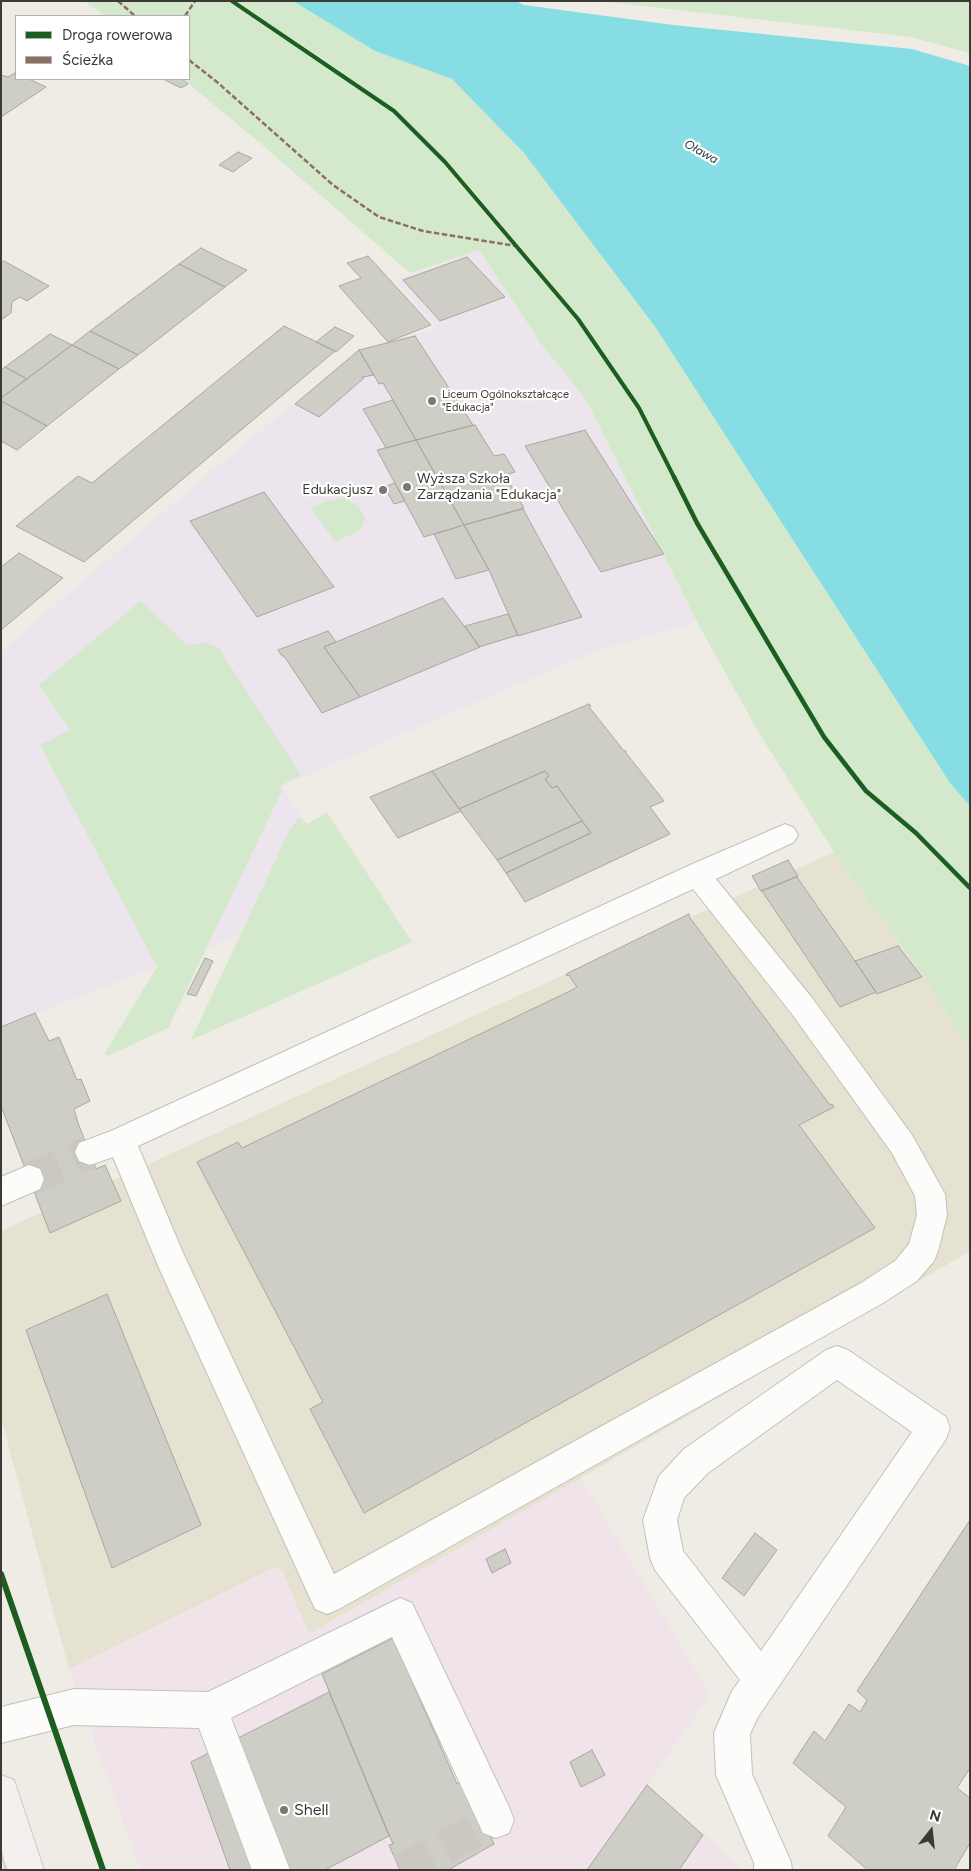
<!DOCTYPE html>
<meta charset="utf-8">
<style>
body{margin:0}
#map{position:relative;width:971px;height:1871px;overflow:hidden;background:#eeece4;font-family:Figtree,sans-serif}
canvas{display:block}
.frame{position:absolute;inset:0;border:2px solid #3c3a34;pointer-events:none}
.legend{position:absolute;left:15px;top:15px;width:175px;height:65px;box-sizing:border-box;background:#fff;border:1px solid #b1b0ae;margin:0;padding:6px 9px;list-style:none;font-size:15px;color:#3c3a34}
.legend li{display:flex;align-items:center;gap:10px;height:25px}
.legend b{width:25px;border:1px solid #b1b0ae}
.north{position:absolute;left:906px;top:1806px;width:50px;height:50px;-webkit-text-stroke:4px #fff;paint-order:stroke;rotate:16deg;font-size:14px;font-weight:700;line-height:20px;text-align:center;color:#3c3a34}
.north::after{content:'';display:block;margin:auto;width:18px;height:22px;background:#3c3a34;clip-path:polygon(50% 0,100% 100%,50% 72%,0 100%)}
</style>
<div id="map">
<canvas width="971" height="1871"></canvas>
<div class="frame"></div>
<ul class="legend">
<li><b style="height:6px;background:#1b5e20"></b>Droga rowerowa</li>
<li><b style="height:6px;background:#8d6e63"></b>Ścieżka</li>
</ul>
<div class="north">N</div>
</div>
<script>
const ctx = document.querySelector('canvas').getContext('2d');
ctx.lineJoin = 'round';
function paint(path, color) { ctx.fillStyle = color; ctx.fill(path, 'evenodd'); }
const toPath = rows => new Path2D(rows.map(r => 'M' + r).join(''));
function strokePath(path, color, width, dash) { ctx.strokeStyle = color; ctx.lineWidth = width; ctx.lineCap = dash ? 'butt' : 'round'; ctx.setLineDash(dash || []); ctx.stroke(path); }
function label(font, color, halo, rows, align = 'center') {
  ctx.font = font + ' Figtree,sans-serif'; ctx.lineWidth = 4.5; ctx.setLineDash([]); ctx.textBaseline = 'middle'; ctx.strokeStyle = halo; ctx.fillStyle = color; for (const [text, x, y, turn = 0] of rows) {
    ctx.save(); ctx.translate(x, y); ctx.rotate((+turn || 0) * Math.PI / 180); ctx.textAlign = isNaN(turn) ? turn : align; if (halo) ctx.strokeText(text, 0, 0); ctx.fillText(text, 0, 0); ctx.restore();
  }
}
paint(toPath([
 [581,1478,710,1695,647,1785,744,1870,140,1870,69,1669,273,1568,282,1570,310,1634]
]), '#f0e4ea');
paint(toPath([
 [834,852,872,907,881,915,924,977,970,1049,970,1250,967,1253,581,1478,309,1634,282,1570,273,1568,69,1669,1,1418,1,1231]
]), '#e5e2d2');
paint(toPath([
 [479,250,542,345,586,400,697,622,596,651,282,786,350,892,1,1027,1,651,219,465,359,350,437,328,395,280]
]), '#ede5ed');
paint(toPath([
 [84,1,293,1,375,51,452,79,524,153,656,328,950,783,970,806,970,1049,924,977,881,915,872,907,834,852,759,733,697,622,586,400,542,345,479,250,410,273,266,148,183,79,189,79,189,16,105,16],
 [599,1,970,1,970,53,911,37],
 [343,498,358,506,365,517,361,530,335,542,311,508,326,501],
 [141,601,187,645,206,643,218,647,301,775,280,786,282,791,168,1028,108,1056,105,1053,157,967,40,745,70,730,39,685],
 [327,812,412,942,191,1040,290,829,299,817,307,824]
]), '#d4e9cb');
paint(toPath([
 [293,1,516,1,524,5,673,25,912,49,970,66,970,806,950,783,656,328,524,153,452,79,375,51]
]), '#86dde4');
const building = toPath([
 [15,73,16,79,29,79,46,87,1,117,1,75,8,77,15,73],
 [163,79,182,79,188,84,181,88,163,79],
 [238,152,252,158,233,172,219,165,238,152],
 [201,248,227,261,247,270,225,287,179,264,201,248],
 [368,256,431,325,388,342,339,286,361,278,347,263,368,256],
 [467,257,505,297,440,321,403,280,467,257],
 [4,261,49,286,27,301,20,297,12,302,11,313,1,320,1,263,4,261],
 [179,264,225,287,138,355,90,331,179,264],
 [284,326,335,351,84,562,16,526,78,476,92,483,284,326],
 [335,327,354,336,336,352,316,342,335,327],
 [90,331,138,355,119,369,72,345,90,331],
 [50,334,72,345,27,379,5,367,50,334],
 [415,336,473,425,416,440,383,383,379,384,359,350,415,336],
 [72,345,119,369,47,426,1,401,1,398,72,345],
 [359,350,374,375,362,377,364,378,319,417,295,404,359,350],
 [5,367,27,379,1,398,1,370,5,367],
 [393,400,416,440,386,448,363,409,393,400],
 [1,401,22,412,47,426,17,450,1,441,1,401],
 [475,425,494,456,504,454,515,472,505,475,524,508,464,525,416,440,475,425],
 [585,430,663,553,664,554,601,572,525,446,585,430],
 [416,440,464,525,424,537,377,450,416,440],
 [395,483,405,501,394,504,384,487,395,483],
 [264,492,334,587,257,617,190,521,264,492],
 [523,509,582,617,518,636,489,570,464,525,523,509],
 [464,525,489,570,456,579,434,534,464,525],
 [19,553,63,578,1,630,1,567,19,553],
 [443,598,480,647,360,697,324,647,443,598],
 [508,614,518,635,479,647,465,626,508,614],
 [328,631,336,642,324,647,360,697,322,713,284,656,282,656,278,650,328,631],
 [589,704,591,706,589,707,624,751,626,751,626,753,664,801,650,807,670,834,525,902,506,873,591,833,557,786,552,788,545,779,549,776,545,771,459,809,432,771,589,704],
 [432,771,461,811,398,838,370,797,432,771],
 [545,771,549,776,545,779,552,788,557,786,582,821,497,860,459,809,545,771],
 [582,821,591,833,506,873,497,860,582,821],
 [788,860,798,876,761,891,752,876,788,860],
 [797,877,855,961,876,992,840,1007,762,891,797,877],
 [689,914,690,918,830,1105,832,1104,834,1107,799,1125,875,1228,364,1513,310,1409,323,1402,197,1162,238,1142,242,1148,570,991,577,987,569,975,567,976,566,974,689,914],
 [898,946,922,977,877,994,855,961,898,946],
 [205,958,213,961,196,996,187,994,205,958],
 [35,1013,49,1041,59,1037,77,1080,81,1079,90,1101,74,1109,78,1123,96,1169,105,1165,121,1201,50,1233,1,1106,1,1027,35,1013],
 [107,1294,201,1525,112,1568,26,1330,107,1294],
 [970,1520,970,1768,957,1788,970,1798,970,1843,954,1870,868,1870,828,1836,846,1807,793,1763,814,1731,825,1741,849,1704,860,1712,867,1700,857,1691,970,1520],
 [755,1533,777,1550,744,1596,722,1578,755,1533],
 [505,1549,511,1563,492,1573,486,1559,505,1549],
 [393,1638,457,1784,465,1780,494,1844,448,1870,400,1870,389,1845,393,1844,322,1674,393,1638],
 [329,1692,389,1836,325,1870,230,1870,191,1762,329,1692],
 [592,1750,605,1775,581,1787,570,1762,592,1750],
 [647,1785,703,1835,679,1870,587,1870,647,1785]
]);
paint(building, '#cecdc6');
strokePath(building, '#a9a7a1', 1);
strokePath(toPath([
 [29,1179,90,1152],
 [401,1870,496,1820]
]), '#cac8c1', 33, [33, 16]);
const minor = toPath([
 [785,824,794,828,798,835,794,842,716,879,812,998,912,1135,945,1194,947,1215,938,1251,934,1261,917,1281,883,1303,339,1609,327,1614,315,1609,159,1268,113,1157,90,1165,79,1161,75,1152,79,1143,111,1131,688,866,785,824],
 [693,889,792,1014,892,1153,915,1196,917,1215,909,1244,895,1261,861,1283,334,1574,183,1253,138,1146,693,889],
 [29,1165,40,1169,44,1179,40,1189,1,1206,1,1177,29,1165],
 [837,1346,848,1350,946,1417,950,1428,946,1439,758,1717,750,1734,752,1774,791,1862,792,1870,754,1870,754,1863,716,1775,714,1733,732,1691,740,1680,655,1570,650,1558,643,1520,659,1476,684,1449,826,1350,837,1346],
 [837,1380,912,1432,761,1651,683,1551,677,1520,684,1498,708,1473,837,1380],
 [400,1598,412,1603,509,1807,514,1820,509,1833,496,1838,483,1833,392,1637,231,1718,290,1870,252,1870,199,1728,74,1725,1,1743,1,1707,74,1689,208,1692,400,1598]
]);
const major = toPath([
 [1,1775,14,1780,44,1870,6,1870,1,1853,1,1775]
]);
strokePath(minor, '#c2c1bb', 2);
strokePath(major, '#cac9c5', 2);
paint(minor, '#fcfcfb');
paint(major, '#f5efef');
strokePath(toPath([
 [1,1851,7,1870]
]), '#cccbc9', 1);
strokePath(toPath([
 [118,1,135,16],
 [185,16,195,1],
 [189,60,217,82,333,185,379,217,423,231,516,246]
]), '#8d6e63', 2.5, [5.5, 2.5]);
strokePath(toPath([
 [232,1,394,111,445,162,578,319,639,408,675,479]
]), '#1b5e20', 4);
strokePath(toPath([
 [674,477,697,523,824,737,866,791,916,833,970,888]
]), '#1b5e20', 4.5);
strokePath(toPath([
 [1,1574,103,1870]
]), '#1b5e20', 6);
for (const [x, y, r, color] of [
 [432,401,5,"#7a7872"],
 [407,487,5,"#7a7872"],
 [383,490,5,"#7a7872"],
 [284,1810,5,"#7a7872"]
]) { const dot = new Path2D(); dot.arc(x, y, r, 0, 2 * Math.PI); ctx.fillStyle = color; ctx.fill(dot); strokePath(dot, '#fff', 2); }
label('11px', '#3c3a34', '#fff', [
 ["Liceum Ogólnokształcące",442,395],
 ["\"Edukacja\"",442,408]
], 'left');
label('italic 12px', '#1e3437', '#fff', [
 ["Oława",701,152,29]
]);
label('14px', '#3c3a34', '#fff', [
 ["Wyższa Szkoła",417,479],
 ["Zarządzania \"Edukacja\"",417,495],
 ["Edukacjusz",373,490,"right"]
], 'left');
label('16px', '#3c3a34', '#fff', [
 ["Shell",294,1810]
], 'left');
</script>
